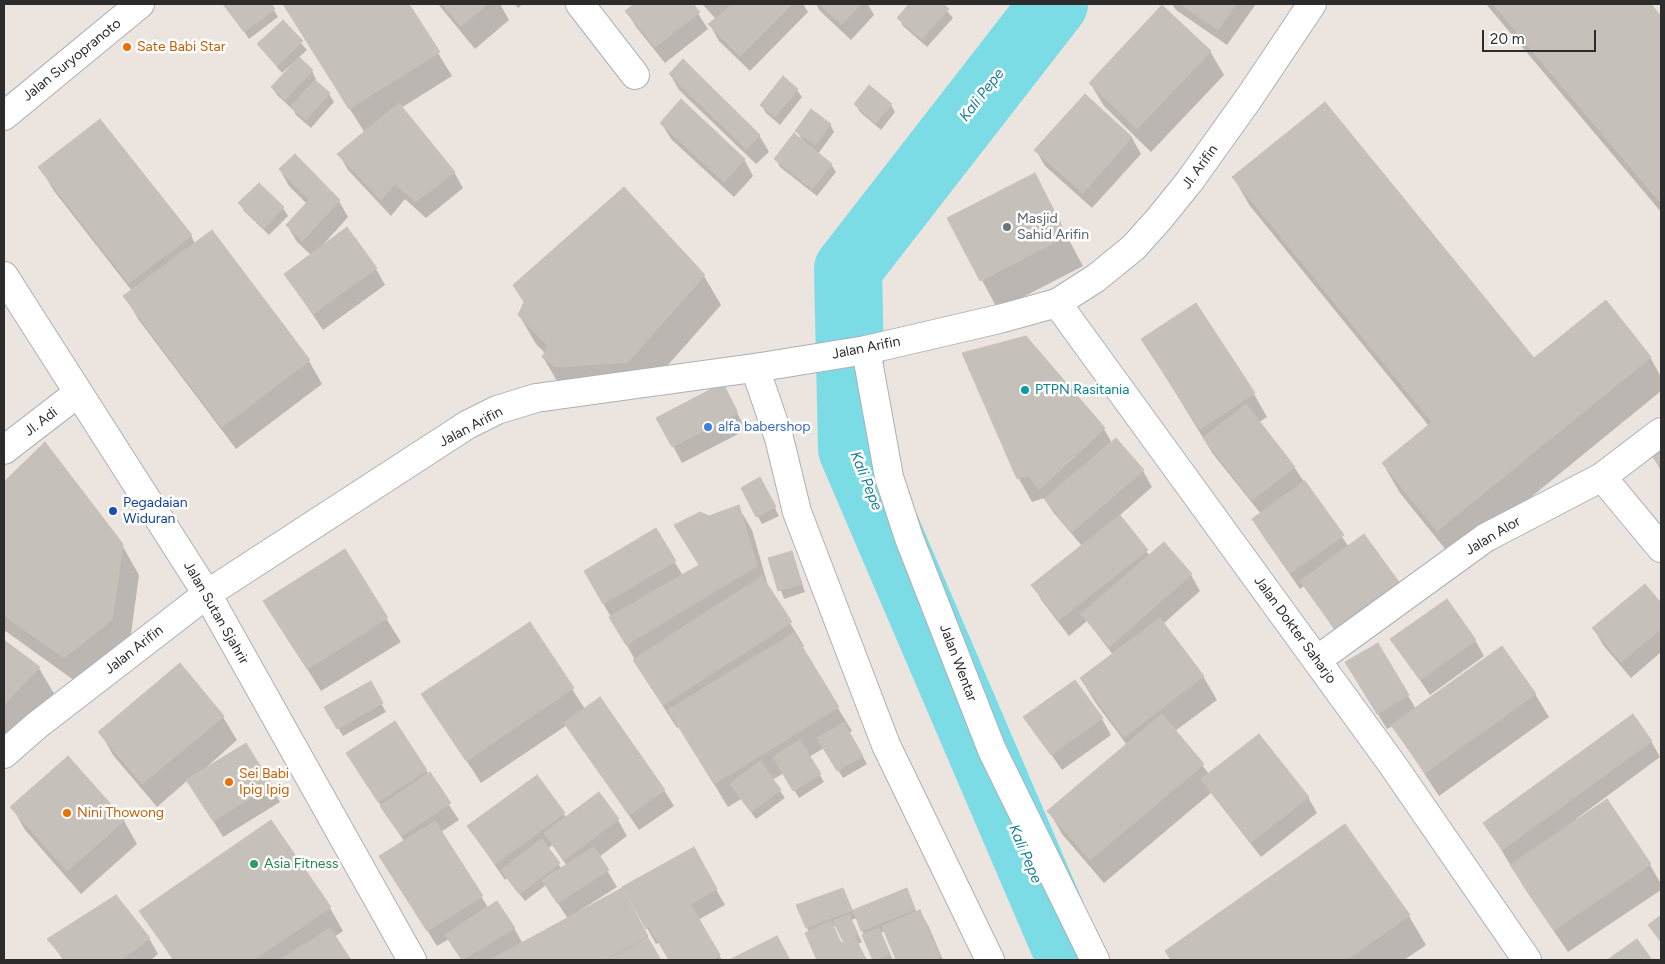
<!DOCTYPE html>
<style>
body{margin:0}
#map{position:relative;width:1665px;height:964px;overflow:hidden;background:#ece4df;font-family:Figtree,sans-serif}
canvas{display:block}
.frame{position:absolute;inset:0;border:5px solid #2c2c2c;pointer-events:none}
.scale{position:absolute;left:1482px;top:30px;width:114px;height:22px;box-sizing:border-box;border:2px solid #2c2c2c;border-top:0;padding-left:6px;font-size:15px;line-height:18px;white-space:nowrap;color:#2c2c2c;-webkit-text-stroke:4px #fff;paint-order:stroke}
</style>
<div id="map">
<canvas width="1665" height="964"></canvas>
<div class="frame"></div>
<div class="scale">20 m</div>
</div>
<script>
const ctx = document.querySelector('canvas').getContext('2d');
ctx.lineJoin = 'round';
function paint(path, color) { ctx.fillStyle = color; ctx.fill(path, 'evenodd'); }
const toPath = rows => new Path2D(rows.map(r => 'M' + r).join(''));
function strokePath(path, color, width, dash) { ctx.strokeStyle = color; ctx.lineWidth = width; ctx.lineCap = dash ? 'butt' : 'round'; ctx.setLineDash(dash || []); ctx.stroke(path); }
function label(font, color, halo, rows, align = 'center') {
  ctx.font = font + ' Figtree,sans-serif'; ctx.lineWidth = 5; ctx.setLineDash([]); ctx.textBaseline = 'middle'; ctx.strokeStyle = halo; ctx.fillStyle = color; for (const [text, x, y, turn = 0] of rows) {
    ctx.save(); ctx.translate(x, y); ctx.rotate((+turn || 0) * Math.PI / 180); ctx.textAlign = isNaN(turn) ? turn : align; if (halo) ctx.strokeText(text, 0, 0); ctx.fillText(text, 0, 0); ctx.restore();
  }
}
paint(toPath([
 [225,4,270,4,278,17,249,39],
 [283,4,408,4,452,76,401,108,454,172,463,188,426,218,405,199,391,216,348,170,339,154,365,133],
 [438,4,500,4,509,20,475,49],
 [515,4,523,4,518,8],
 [636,4,692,4,708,29,665,63,636,27,627,11],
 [702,4,803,4,808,12,750,71,719,41,710,25,716,19],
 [816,4,868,4,874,15,851,40,820,11],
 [911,4,941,4,953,18,927,47,903,26,899,18],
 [1024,4,1032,4,1028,8],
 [1172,4,1256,4,1227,45,1176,10],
 [1486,4,1649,4,1661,18,1661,212],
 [283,22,307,50,298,58,312,71,316,79,314,81,329,94,334,102,311,128,296,115,291,106,290,107,277,95,272,87,293,65,292,64,282,73,258,44],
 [1210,51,1224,75,1151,152,1104,106,1090,83],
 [670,74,759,135,769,152,756,164,679,90],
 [797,90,802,97,780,125,766,113,761,105],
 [1085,95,1132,138,1141,154,1092,208,1045,166,1036,150],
 [855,104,891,105,895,112,881,130,860,112],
 [661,123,744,159,753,176,734,197,671,139],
 [830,124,834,132,818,154,831,164,836,172,817,196,780,167,776,159,804,143,797,131],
 [40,167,191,235,195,244,211,232,309,361,322,384,236,449,138,319,125,296,132,291,54,191],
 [280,170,339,201,348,217,322,246,376,269,385,285,323,330,285,274,311,255,297,242,287,225,307,204,289,186],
 [1034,175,1083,266,998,310,949,219],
 [1233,177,1533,360,1650,357,1661,377,1661,391,1454,560,1400,493,1383,464,1429,426,1250,206],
 [259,184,283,208,288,216,269,235,244,211,240,203],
 [624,189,704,276,721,305,645,391,560,386,543,357,545,353,536,344,519,315],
 [1143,340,1254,394,1267,417,1259,422,1294,467,1349,547,1363,536,1407,599,1345,645,1304,586,1300,589,1263,536,1253,520,1261,514,1213,454],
 [964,354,1104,429,1112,443,1115,439,1143,471,1152,487,1119,516,1150,556,1191,575,1200,591,1163,624,1203,676,1217,700,1175,731,1209,774,1308,797,1317,813,1261,857,1211,793,1104,883,1062,834,1049,811,1127,745,1095,702,1081,679,1113,655,1087,621,1069,636,1042,601,1033,585,1082,546,1053,512,1044,498,1032,502,1019,479],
 [731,401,746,430,682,463,658,418],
 [1661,442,1661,471,1650,451],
 [45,444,122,545,139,575,129,649,82,686,4,630,4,484],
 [764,487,779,516,762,524,742,488],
 [738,506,752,530,769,589,804,646,801,648,852,731,849,733,867,764,843,778,824,748,809,757,824,782,799,798,784,773,772,780,785,798,756,819,741,799,728,807,679,727,677,728,648,683,585,571,656,530,683,576,700,566,709,517],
 [344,551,401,642,321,691,265,602],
 [791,552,805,592,784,599,770,559],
 [1645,586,1661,604,1661,652,1631,678,1603,645,1594,629],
 [529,623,585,709,664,790,674,806,639,830,567,725,481,783,423,694],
 [1392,639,1475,640,1484,656,1430,695],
 [4,642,39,668,56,697,4,750],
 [1377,644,1416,709,1535,694,1549,717,1439,796,1393,726,1387,729,1356,679],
 [179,665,223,717,237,740,200,773,271,786,280,802,223,837,188,780,157,807,113,755,100,732],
 [370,683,386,712,343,736,326,708],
 [1025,717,1102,719,1111,735,1062,770],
 [395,723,459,820,441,832,489,909,514,928,523,944,568,919,546,885,525,901,507,878,505,880,468,826,564,814,566,818,618,820,627,836,599,857,617,887,579,911,580,913,635,913,660,960,462,960,449,939,437,946,390,872,404,841,357,769],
 [552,845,567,866,562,869,548,849],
 [1651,741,1660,757,1576,819,1577,821,1607,801,1650,865,1661,884,1661,890,1568,952,1525,889,1485,823],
 [12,807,124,821,137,844,81,894,25,830],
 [1345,826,1409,916,1426,945,1404,960,1171,960,1166,952],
 [693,849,725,905,698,920,722,960,670,960,660,942,656,944,624,887],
 [843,889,853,911,906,889,917,913,920,911,929,927,943,960,898,960,885,931,880,933,893,960,874,960,857,918,851,920,862,942,858,944,867,960,819,960,806,934,809,932,807,928],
 [836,926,845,943,842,944,833,927],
 [330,908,343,931,334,937,349,960,173,960,141,911],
 [776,937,789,960,732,960],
 [149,938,158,954,151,960,63,960,49,939]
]), '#0003');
strokePath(toPath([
 [1054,4,848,269,852,449,1071,960]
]), '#7bdce6', 68);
const building = toPath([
 [223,4,271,4,275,9,244,32,223,4],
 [283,4,409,4,440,52,349,109,283,4],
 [442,4,488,4,461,26,442,4],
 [634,4,693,4,700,12,655,47,625,11,634,4],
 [734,4,792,4,740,56,708,24,734,4],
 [819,4,861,4,842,24,819,4],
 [909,4,943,4,949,9,922,39,897,18,909,4],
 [1180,4,1236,4,1218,30,1180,4],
 [1493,4,1651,4,1661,16,1661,199,1659,201,1493,4],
 [1162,5,1211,51,1137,129,1089,83,1162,5],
 [283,20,303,41,277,66,257,44,283,20],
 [299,57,313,70,285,100,271,87,299,57],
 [683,59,760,135,746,149,669,74,683,59],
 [783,76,798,89,775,117,760,105,783,76],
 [315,80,330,93,306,120,290,107,315,80],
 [869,85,892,104,876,123,854,104,869,85],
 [1085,94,1132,137,1083,193,1034,150,1085,94],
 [681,99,745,159,724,182,660,123,681,99],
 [1325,102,1534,358,1606,300,1651,357,1437,531,1382,463,1432,422,1232,177,1325,102],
 [399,103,455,172,416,202,395,184,381,200,337,154,399,103],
 [811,109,831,124,815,145,795,131,811,109],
 [100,119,192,235,129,283,38,167,100,119],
 [794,133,832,164,812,189,774,159,794,133],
 [295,154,340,200,302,241,286,225,309,200,279,169,295,154],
 [1035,173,1067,236,980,281,947,218,1035,173],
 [259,183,284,207,264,228,238,203,259,183],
 [624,187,705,275,628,362,556,367,542,357,548,346,518,315,524,302,513,285,624,187],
 [347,227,377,268,313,314,284,274,347,227],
 [212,230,310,360,222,427,123,296,212,230],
 [1196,303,1255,393,1200,429,1141,339,1196,303],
 [1026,336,1105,428,1039,490,1029,475,1017,479,962,353,1026,336],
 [723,383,738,413,672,447,656,418,723,383],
 [1246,404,1295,467,1252,500,1203,438,1246,404],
 [1116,438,1144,470,1072,532,1044,499,1116,438],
 [1661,441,1661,468,1648,451,1661,441],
 [45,442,123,544,112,620,64,658,4,615,4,482,45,442],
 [760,477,776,507,756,517,741,488,760,477],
 [1305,481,1344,535,1290,573,1252,519,1305,481],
 [739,505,757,566,626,645,609,617,699,565,674,525,700,512,709,516,739,505],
 [1120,515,1148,550,1059,620,1031,585,1120,515],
 [656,528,676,561,603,604,584,571,656,528],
 [1364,534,1399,582,1335,629,1300,581,1364,534],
 [1164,542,1192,574,1109,647,1081,614,1164,542],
 [345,549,388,618,307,669,263,601,345,549],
 [792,551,802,584,778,591,768,558,792,551],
 [762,576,792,622,663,705,633,660,762,576],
 [1645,584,1661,603,1661,629,1621,662,1592,628,1645,584],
 [1447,599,1476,640,1420,680,1390,639,1447,599],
 [1160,618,1204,676,1124,737,1080,678,1160,618],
 [530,622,574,688,466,761,421,694,530,622],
 [794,633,839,707,714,784,668,710,794,633],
 [4,640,40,667,4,704,4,640],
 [1378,643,1409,695,1377,714,1345,662,1378,643],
 [1502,646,1536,694,1425,773,1391,725,1502,646],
 [180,663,224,716,142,784,98,732,180,663],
 [1075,680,1103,718,1051,755,1023,717,1075,680],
 [371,681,383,703,337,729,324,707,371,681],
 [600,697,665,790,629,815,564,723,600,697],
 [1162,714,1204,764,1090,860,1047,811,1162,714],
 [1633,714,1652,741,1502,850,1483,823,1633,714],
 [395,721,427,770,378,802,346,753,395,721],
 [844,723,863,756,837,771,817,738,844,723],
 [1259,734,1309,797,1251,842,1201,779,1259,734],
 [800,740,821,774,793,791,773,757,800,740],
 [246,743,272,785,213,821,186,780,246,743],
 [68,756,125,820,67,871,10,807,68,756],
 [760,761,781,790,751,812,730,784,760,761],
 [430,772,451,803,401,836,380,806,430,772],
 [537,775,565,813,495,864,467,826,537,775],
 [599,792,619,819,564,860,544,833,599,792],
 [1607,799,1651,864,1554,930,1510,865,1607,799],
 [271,820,331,907,253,960,174,960,139,911,271,820],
 [435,821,483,896,427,931,379,856,435,821],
 [1345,824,1410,915,1346,960,1171,960,1165,951,1345,824],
 [542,839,560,863,519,894,501,870,542,839],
 [594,847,609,870,557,903,542,880,594,847],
 [694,847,717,889,646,929,622,887,694,847],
 [622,888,648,936,603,960,490,960,622,888],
 [843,888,852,910,806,928,796,905,843,888],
 [907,888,915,909,861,931,853,910,907,888],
 [116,895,150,938,121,960,65,960,47,939,116,895],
 [497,901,515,928,462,960,445,935,497,901],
 [691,905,720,955,711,960,669,960,650,928,691,905],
 [920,910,940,957,932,960,896,960,882,926,920,910],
 [849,914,858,934,843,941,833,921,849,914],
 [1661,915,1661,942,1648,925,1661,915],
 [831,921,841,943,855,937,866,960,817,960,805,933,831,921],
 [330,928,351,960,280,960,330,928],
 [879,928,890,954,873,960,862,935,879,928],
 [777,936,790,960,729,960,777,936],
 [648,938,661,960,607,960,648,938],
 [1637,939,1652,960,1607,960,1637,939]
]);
paint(building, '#c5c0ba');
strokePath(building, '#c8c0b9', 1);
const minor = toPath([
 [580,4,635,75],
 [866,350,889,477,909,538,992,750,1095,960],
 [755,368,779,438,797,512,886,745,990,960],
 [4,450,78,393],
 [1602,477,1661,432],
 [1317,660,1485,538,1602,477,1661,548]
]);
const tertiary = toPath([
 [761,367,866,350,999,319,1057,303]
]);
const secondary = toPath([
 [1312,4,1249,98,1189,182,1159,219,1134,247,1096,278,1057,303,1392,764,1527,960],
 [4,116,140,4],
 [4,276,207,594,412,960],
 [4,754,36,726,207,594,467,425,497,410,536,398,761,367]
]);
strokePath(minor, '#acb0b7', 30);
strokePath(tertiary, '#acb0b7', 30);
strokePath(secondary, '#acb0b7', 30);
strokePath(minor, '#fff', 28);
strokePath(tertiary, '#fff', 28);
strokePath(secondary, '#fff', 28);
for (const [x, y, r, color] of [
 [127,47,5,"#e8710a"],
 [1007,227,5,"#6b7280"],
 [1025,390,5,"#0f9aa8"],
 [708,427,5,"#3f7fe0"],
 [113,511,5,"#1a4fb4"],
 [229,782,5,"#e8710a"],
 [67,813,5,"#e8710a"],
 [254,864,5,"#2e9e5b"]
]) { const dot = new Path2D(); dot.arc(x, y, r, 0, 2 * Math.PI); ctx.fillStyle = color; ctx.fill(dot); strokePath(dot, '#fff', 2); }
label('14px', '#c56008', '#fff', [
 ["Sate Babi Star",137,47],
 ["Sei Babi",239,774],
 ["Ipig Ipig",239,790],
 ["Nini Thowong",77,813]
], 'left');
label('14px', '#2c2c2c', '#fff', [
 ["Jalan Suryopranoto",72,60,-39],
 ["Jl. Arifin",1200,167,-54],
 ["Jalan Arifin",866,348,-11],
 ["Jl. Adi",41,422,-37],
 ["Jalan Arifin",471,427,-28],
 ["Jalan Alor",1493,536,-31],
 ["Jalan Sutan Sjahrir",216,613,60],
 ["Jalan Dokter Saharjo",1295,630,54],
 ["Jalan Arifin",134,650,-38],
 ["Jalan Wentar",958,663,69]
]);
label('14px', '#5b616d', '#fff', [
 ["Masjid",1017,219],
 ["Sahid Arifin",1017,235]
], 'left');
label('14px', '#0d838f', '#fff', [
 ["PTPN Rasitania",1035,390]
], 'left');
label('14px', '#366cbe', '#fff', [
 ["alfa babershop",718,427]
], 'left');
label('14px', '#164399', '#fff', [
 ["Pegadaian",123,503],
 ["Widuran",123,519]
], 'left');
label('14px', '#27864d', '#fff', [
 ["Asia Fitness",264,864]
], 'left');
label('italic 15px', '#187e94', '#fff', [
 ["Kali Pepe",982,95,-52],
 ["Kali Pepe",866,481,68],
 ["Kali Pepe",1025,854,67]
]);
</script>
